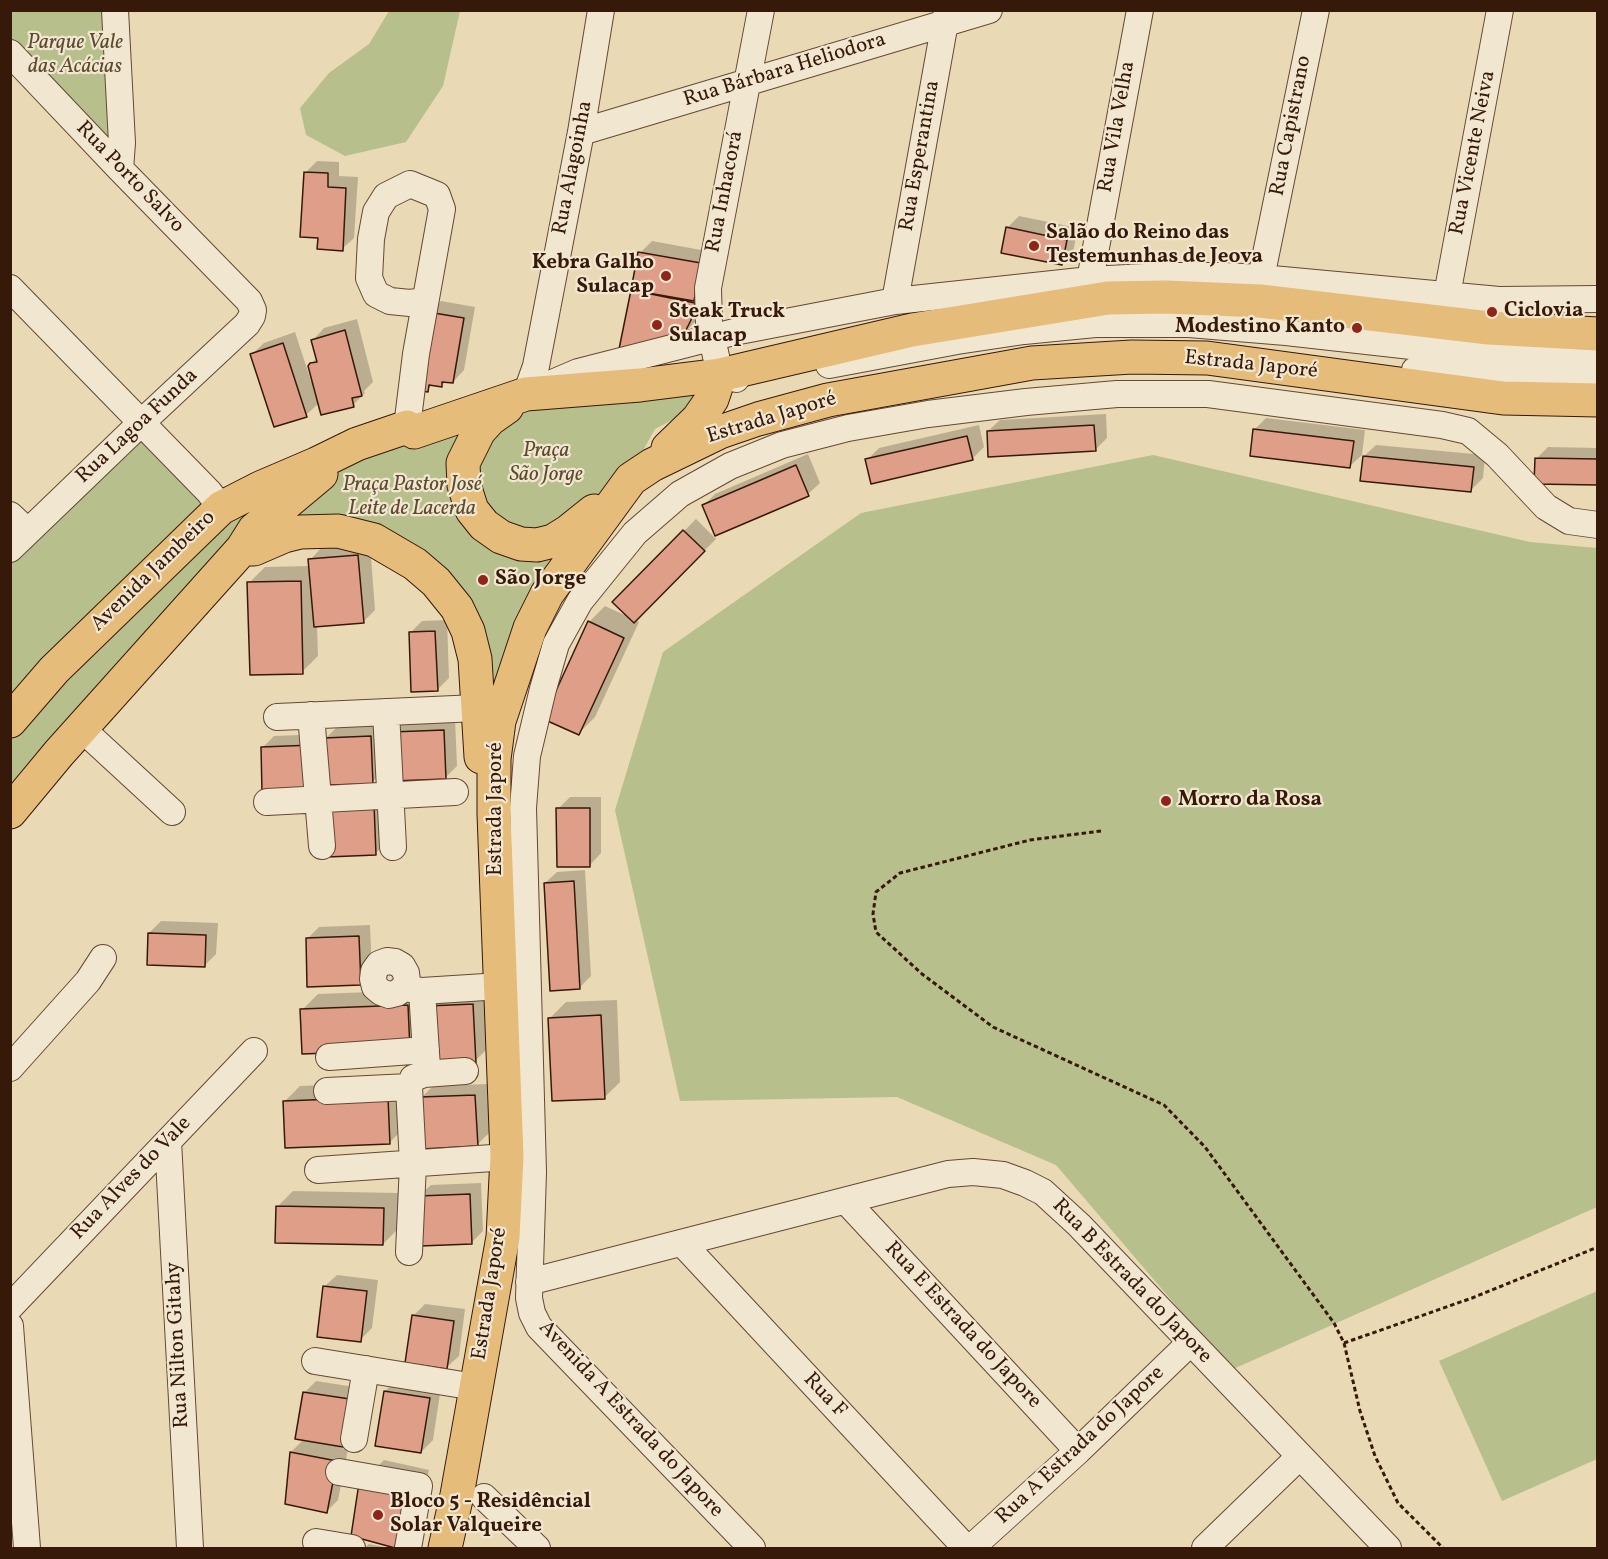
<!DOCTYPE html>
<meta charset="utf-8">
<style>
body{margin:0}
#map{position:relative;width:1608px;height:1559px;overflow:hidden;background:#ead9b5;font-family:Vollkorn,serif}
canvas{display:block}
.frame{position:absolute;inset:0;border:12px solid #371909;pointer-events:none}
</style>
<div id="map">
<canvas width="1608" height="1559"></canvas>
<div class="frame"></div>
</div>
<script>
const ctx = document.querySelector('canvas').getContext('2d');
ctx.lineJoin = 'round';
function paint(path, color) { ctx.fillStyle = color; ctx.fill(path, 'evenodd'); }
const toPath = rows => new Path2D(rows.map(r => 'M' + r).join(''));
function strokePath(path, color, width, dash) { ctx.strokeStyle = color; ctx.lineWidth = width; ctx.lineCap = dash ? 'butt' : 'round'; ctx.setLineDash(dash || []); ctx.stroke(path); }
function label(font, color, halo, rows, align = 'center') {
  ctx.font = font + ' Vollkorn,serif'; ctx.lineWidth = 4.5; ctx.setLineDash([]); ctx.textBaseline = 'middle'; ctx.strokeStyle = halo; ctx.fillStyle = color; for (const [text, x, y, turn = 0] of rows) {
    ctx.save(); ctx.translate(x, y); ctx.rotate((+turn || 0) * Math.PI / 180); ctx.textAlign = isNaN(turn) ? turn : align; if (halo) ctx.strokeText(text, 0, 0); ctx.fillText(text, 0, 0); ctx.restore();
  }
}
paint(toPath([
 [10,11,117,11,126,170,11,54],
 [389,11,460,11,443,86,406,142,345,156,306,135,300,108,329,73,369,44],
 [702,390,678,417,655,429,488,729,455,615,407,564,272,530,11,810,11,549,140,422,227,516,484,409],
 [1153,455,1530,542,1597,548,1597,1207,1231,1370,1056,1165,897,1097,680,1101,615,810,663,652,861,513],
 [1597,1291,1597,1459,1502,1501,1439,1361]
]), '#b7bf8d');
paint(toPath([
 [317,161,339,162,339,176,358,177,354,238,342,249,319,236,305,173],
 [1019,216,1078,228,1073,252,1062,264,1007,228],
 [652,241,712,252,703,307,694,323,682,335,620,352,640,253],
 [441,301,475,307,464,370,453,382,446,381,441,386,433,384,427,390,429,313],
 [357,319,373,382,364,391,365,393,353,405,319,403,306,415,275,425,252,354,264,343,295,332,311,381,313,380,311,364,317,358,313,340,324,328],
 [1106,414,1107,438,1095,450,988,431,1000,420],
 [1266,418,1365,430,1362,455,1350,466,1254,430],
 [979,425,984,447,972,459,867,460,879,448],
 [1376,445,1485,455,1483,478,1471,490,1364,456],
 [1548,447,1598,448,1598,484,1536,459],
 [808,454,820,483,808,494,703,506,715,494],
 [696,519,716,539,635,620,639,622,595,717,579,733,589,622,605,606,629,617,614,602],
 [370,544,375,610,363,622,317,626,318,656,302,672,249,583,265,567,310,566,310,560,321,548],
 [447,620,449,678,437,690,410,633,422,621],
 [455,719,457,766,445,778,393,732,405,720],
 [382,725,384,770,372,782,328,784,262,748,274,736,324,734,324,740,338,726],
 [385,793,387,841,376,853,328,855],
 [570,797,601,797,601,853,590,865,558,809],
 [585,870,591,976,579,988,545,883,557,872],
 [161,921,218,923,216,954,204,966,149,933],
 [370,925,372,972,360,983,307,939,319,927],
 [424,990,425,1033,410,1049,302,1010,318,994],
 [485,993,487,1049,475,1061,429,1007,441,995],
 [617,1000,620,1082,604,1098,550,1018,566,1002],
 [404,1082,406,1126,390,1142,284,1102,300,1086],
 [487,1084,489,1133,477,1145,421,1098,433,1086],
 [481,1183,483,1231,471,1243,419,1196,431,1185],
 [293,1191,399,1193,399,1228,383,1244,277,1207],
 [337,1275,378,1280,372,1328,360,1340,325,1286],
 [425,1304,465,1309,459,1356,447,1367,414,1315],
 [397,1380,441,1387,433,1440,421,1452,385,1391],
 [316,1381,361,1388,354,1434,340,1448,348,1449,338,1500,327,1511,291,1452,304,1439,304,1393],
 [384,1460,429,1470,418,1523,360,1484],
 [369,1544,389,1548,364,1548]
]), '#0003');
const building = toPath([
 [304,172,328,173,328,187,346,188,343,251,317,249,318,238,300,237,304,172],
 [1006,227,1067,240,1062,265,1001,253,1006,227],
 [638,252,701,263,694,301,631,290,638,252],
 [631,290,695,303,691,320,683,336,618,354,631,290],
 [428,312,464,318,453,383,442,382,442,387,429,385,428,392,415,390,428,312],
 [345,330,362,396,352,398,354,407,321,415,308,366,310,363,317,362,311,340,345,330],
 [283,343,307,417,274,427,250,354,283,343],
 [1094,425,1096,451,988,457,987,431,1094,425],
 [1253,429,1354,441,1350,468,1250,456,1253,429],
 [967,436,973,460,871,484,865,459,967,436],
 [1363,456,1474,467,1471,492,1360,481,1363,456],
 [1535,458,1598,459,1598,485,1534,484,1535,458],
 [796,465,809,496,715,536,702,505,796,465],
 [683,530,705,551,634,623,612,602,683,530],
 [358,555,364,623,314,627,308,559,358,555],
 [301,581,303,674,250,675,247,582,301,581],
 [588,621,624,638,579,735,543,719,588,621],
 [435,631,438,691,411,692,409,632,435,631],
 [444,730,446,779,393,781,391,732,444,730],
 [371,736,373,784,326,785,324,738,371,736],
 [313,745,315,791,262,793,261,747,313,745],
 [374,804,376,855,327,857,325,806,374,804],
 [556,808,590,808,590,867,557,867,556,808],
 [574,881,580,989,550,991,544,883,574,881],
 [148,933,206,935,205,967,147,965,148,933],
 [359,936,361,985,307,987,306,938,359,936],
 [473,1004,476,1063,430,1064,428,1006,473,1004],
 [408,1005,410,1050,302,1054,300,1009,408,1005],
 [601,1015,605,1099,552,1101,548,1018,601,1015],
 [475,1095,478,1146,422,1149,420,1097,475,1095],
 [388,1097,390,1144,285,1148,283,1101,388,1097],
 [470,1194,472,1244,420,1246,418,1196,470,1194],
 [276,1206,384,1208,383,1245,275,1243,276,1206],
 [323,1286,367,1291,361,1342,317,1337,323,1286],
 [412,1315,454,1321,447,1369,405,1363,412,1315],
 [384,1391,430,1398,421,1453,375,1446,384,1391],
 [303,1392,350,1399,343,1447,295,1439,303,1392],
 [290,1452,337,1461,327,1513,285,1504,290,1452],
 [359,1483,406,1494,395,1548,351,1536,359,1483]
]);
paint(building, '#de9e88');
strokePath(building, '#371909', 1.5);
const minor = toPath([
 [115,10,122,143,120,169],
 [10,53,120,169,249,301,253,310,252,316,247,324,142,422,10,549],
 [581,132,989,10],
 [1261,278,1316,10],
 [1090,280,1140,10],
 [10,288,209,492,221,508],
 [1447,295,1500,10],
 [895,301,947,11],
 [829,365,957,341,1024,331,1095,324,1189,324,1286,332,1510,357,1598,357],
 [1415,370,1437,373,1534,378,1598,375],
 [736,379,720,375,709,324,708,288,761,10],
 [543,387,578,372,734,332,895,301,1090,280,1164,276,1224,276,1261,278,1499,300,1598,299],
 [526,394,536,366,581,132,601,10],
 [407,427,416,354,442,209,437,195,410,184,386,196,376,212,371,239,369,278,376,294,390,301,410,303,425,301],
 [10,515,27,531],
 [386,712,393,847],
 [311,715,322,846],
 [277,717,477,708],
 [82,729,172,812],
 [267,802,455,792],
 [404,988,407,981,406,973,402,966,395,962,387,961,379,964,374,971,373,979,375,987,381,992,389,995,397,993,404,988,422,991,501,986],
 [329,1057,426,1050],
 [10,1068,88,981,103,958],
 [424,1074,465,1071],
 [327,1091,409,1087],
 [168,1141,190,1548],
 [318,1170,507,1157],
 [846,1201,1078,1451],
 [682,1243,966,1548],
 [409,1252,413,1164,409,1087,413,1078,424,1074,427,1068,422,991],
 [529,1282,948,1174,973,1172,1003,1175,1025,1183,1043,1192,1079,1225,1388,1548],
 [10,1307,254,1051],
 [10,1326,27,1548],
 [315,1361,475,1387],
 [354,1439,366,1369],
 [339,1472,419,1486,408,1548],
 [484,1497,537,1548],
 [316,1542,352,1548],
 [752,1548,539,1327,532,1313,529,1298,533,1172,523,808,527,756,543,689,556,644,580,601,635,533,680,494,730,466,782,445,848,428,928,414,1026,402,1117,394,1208,394,1442,425,1468,431,1497,455,1546,507,1569,521,1598,525],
 [971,1548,1078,1451,1191,1342],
 [1205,1548,1299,1457]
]);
const major = toPath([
 [507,407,490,419,479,431,463,463,464,485,472,510,484,525,501,537,521,544,537,545,553,541,569,531,594,511],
 [668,448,698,419,712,399,720,375],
 [242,549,254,549,284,536,300,532,338,531,374,540,415,564,436,582,457,608,468,631,475,659,481,757],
 [10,721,54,670,221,508,260,488,316,464,357,444,407,427,414,432,526,394,640,385,720,375,912,330,1108,298,1166,297,1260,301,1489,328,1598,334],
 [10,812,59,753,242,549,254,530,321,474],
 [445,1548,457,1495,503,1237,507,1157,494,814,494,759,499,721,530,628,547,594,631,479,652,465,720,432,758,419,828,400,1032,363,1132,357,1207,358,1503,398,1598,400]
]);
strokePath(minor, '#644934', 28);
strokePath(major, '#371909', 35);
strokePath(toPath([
 [1101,831,1030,840,900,873,876,892,873,914,876,932,922,974,993,1027,1164,1105,1205,1147,1334,1323,1344,1343,1360,1411,1375,1456,1398,1503,1443,1548],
 [1344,1343,1472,1298,1598,1247]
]), '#371909', 3, [4.5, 3]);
strokePath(minor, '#f1e6cf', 26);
strokePath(major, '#e5bc7a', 33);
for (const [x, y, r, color] of [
 [1034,246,6,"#8f2418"],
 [666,276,6,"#8f2418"],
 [1492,312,6,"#8f2418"],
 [657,325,6,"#8f2418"],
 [1357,328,6,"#8f2418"],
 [483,580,6,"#8f2418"],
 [1166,801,6,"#8f2418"],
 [378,1515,6,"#8f2418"]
]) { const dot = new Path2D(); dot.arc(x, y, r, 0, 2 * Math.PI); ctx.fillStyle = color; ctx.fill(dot); strokePath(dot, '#f1e6cf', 2); }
label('italic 21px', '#5d4b31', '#f1e6cf', [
 ["Parque Vale",75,44],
 ["das Acácias",75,68],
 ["Praça",546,452],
 ["São Jorge",546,476],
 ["Praça Pastor José",412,486],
 ["Leite de Lacerda",412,510]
]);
label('21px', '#371909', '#f1e6cf', [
 ["Rua Bárbara Heliodora",785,71,-17],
 ["Rua Capistrano",1292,126,-79],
 ["Rua Vila Velha",1118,127,-80],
 ["Rua Vicente Neiva",1474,153,-79],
 ["Rua Esperantina",921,156,-80],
 ["Rua Alagoinha",574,168,-79],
 ["Rua Porto Salvo",129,178,46],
 ["Rua Inhacorá",726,192,-79],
 ["Estrada Japoré",1251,366,6],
 ["Estrada Japoré",772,419,-17],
 ["Rua Lagoa Funda",138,427,-43],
 ["Avenida Jambeiro",154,572,-44],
 ["Estrada Japoré",497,809,-90],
 ["Rua Alves do Vale",132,1179,-46],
 ["Rua B Estrada do Japore",1131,1282,46],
 ["Estrada Japoré",491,1294,-81],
 ["Rua E Estrada do Japore",962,1326,47],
 ["Rua Nilton Gitahy",179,1345,-93],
 ["Rua F",824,1396,47],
 ["Avenida A Estrada do Japore",630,1420,47],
 ["Rua A Estrada do Japore",1081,1446,-43]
]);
label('bold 21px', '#371909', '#f1e6cf', [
 ["Salão do Reino das",1046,234],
 ["Testemunhas de Jeova",1046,258],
 ["Kebra Galho",654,264,"right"],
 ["Sulacap",654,288,"right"],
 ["Ciclovia",1504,312],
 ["Steak Truck",669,313],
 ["Sulacap",669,337],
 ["Modestino Kanto",1345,328,"right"],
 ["São Jorge",495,580],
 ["Morro da Rosa",1178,801],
 ["Bloco 5 - Residêncial",390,1503],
 ["Solar Valqueire",390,1527]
], 'left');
</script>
